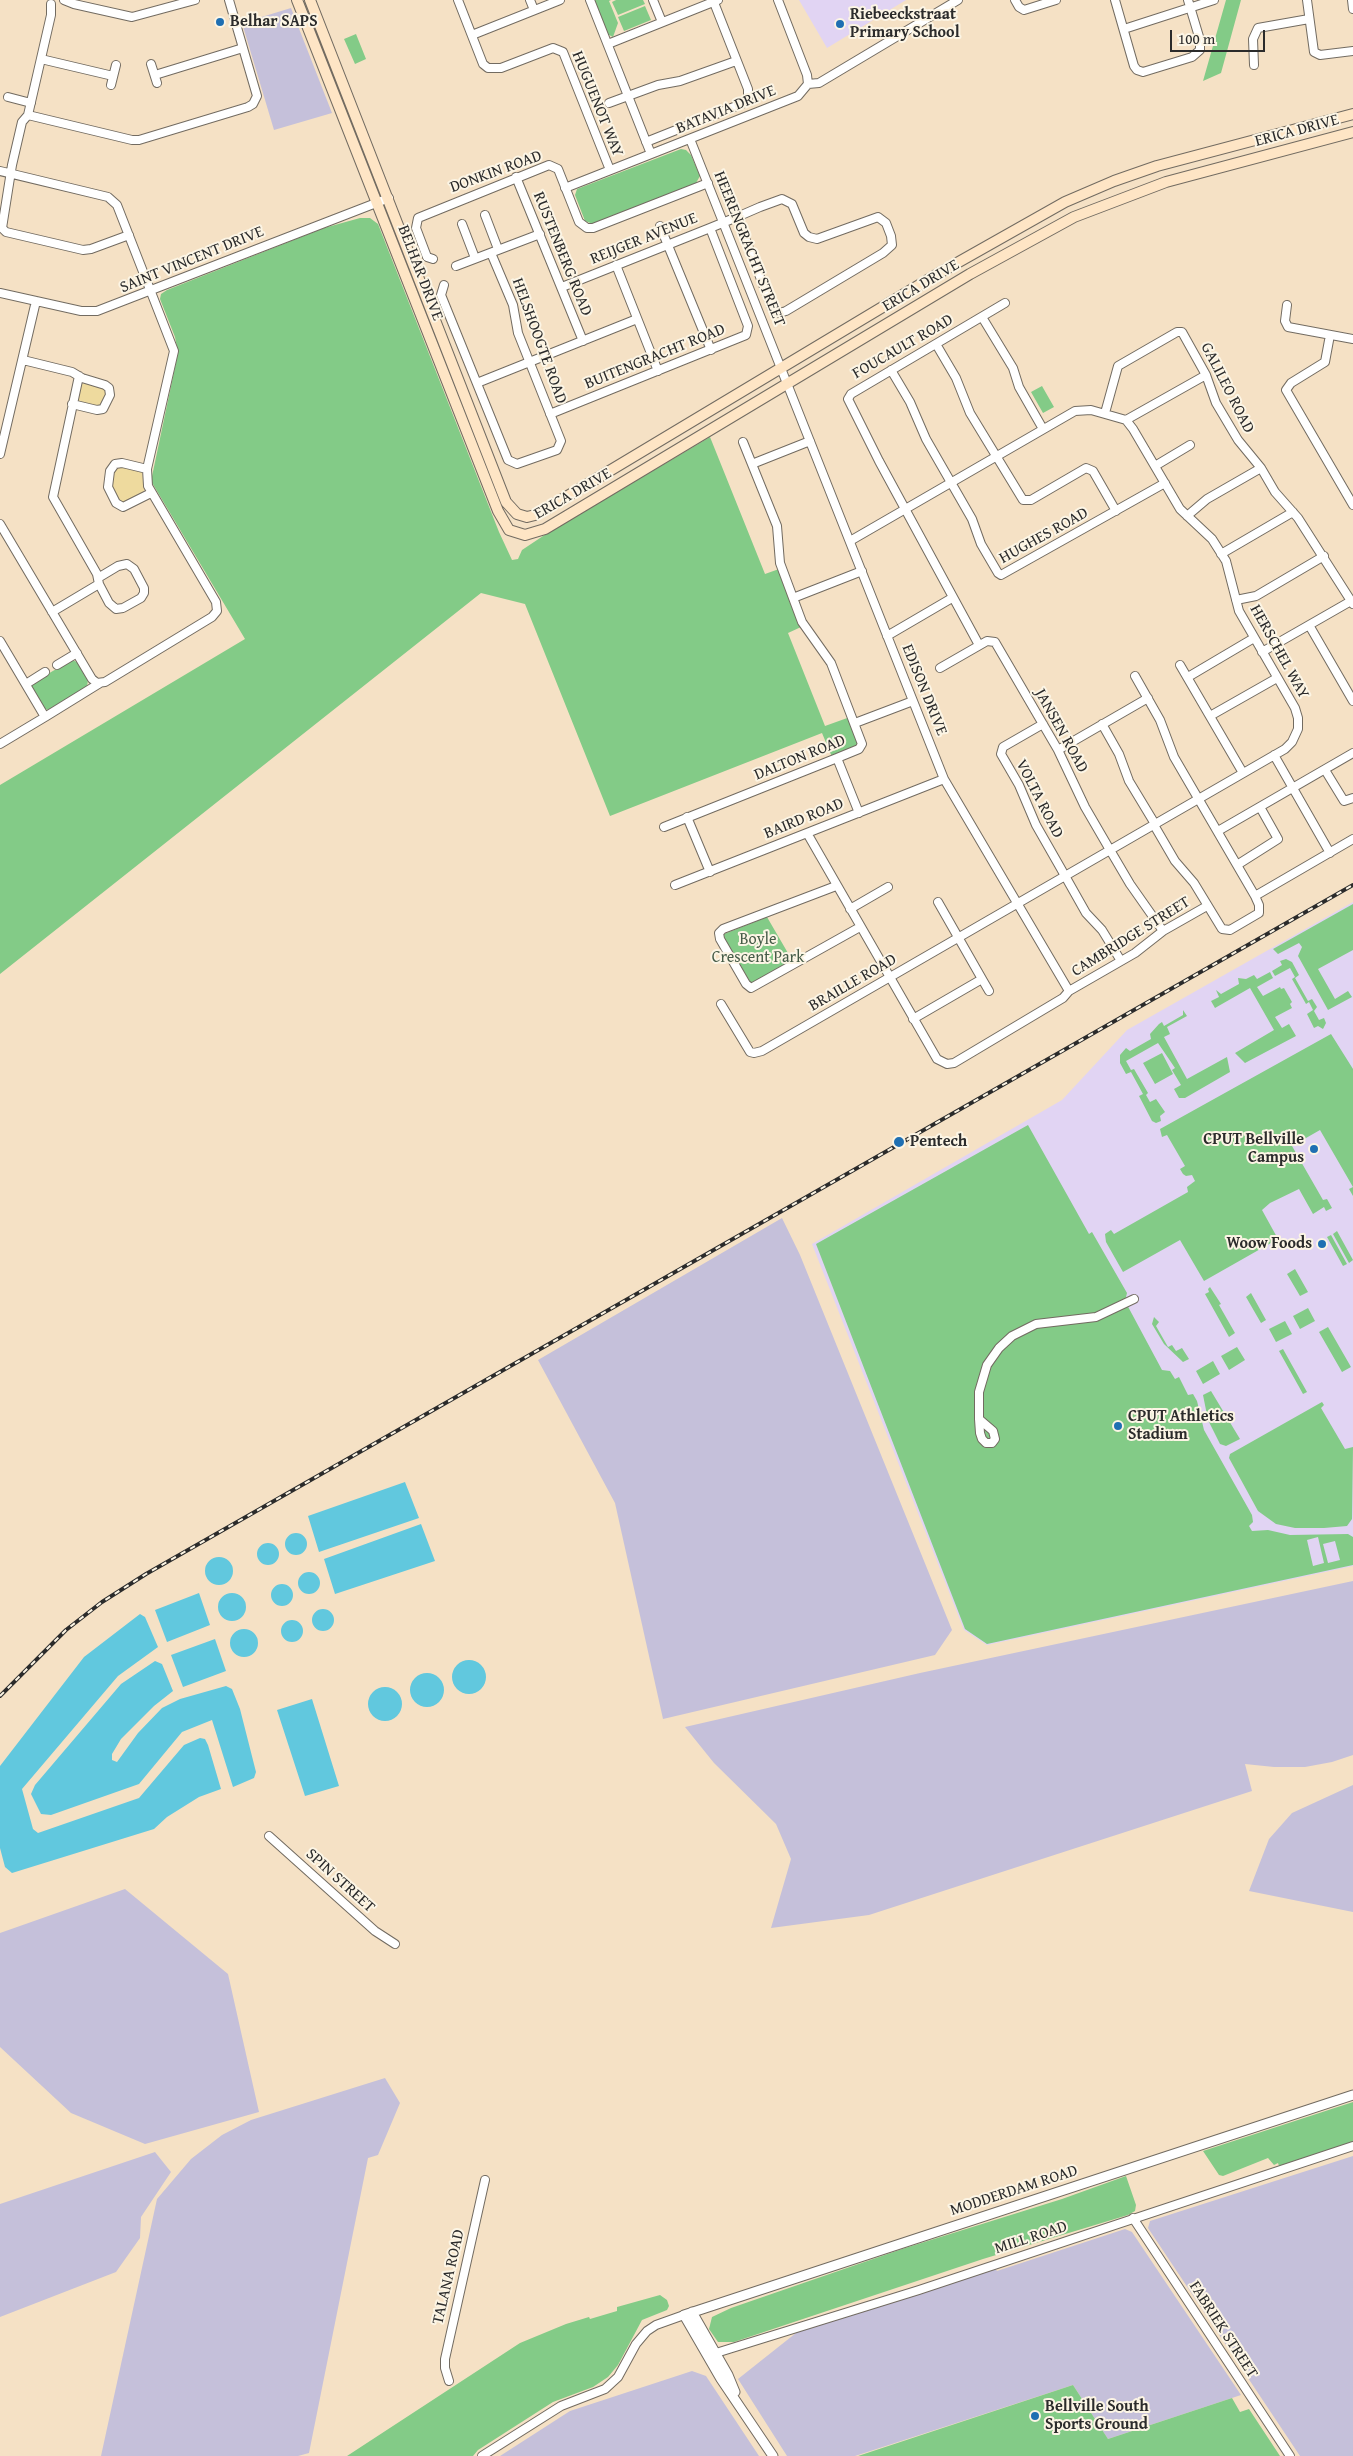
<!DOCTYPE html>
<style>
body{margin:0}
#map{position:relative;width:1353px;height:2456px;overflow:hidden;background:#f5e1c5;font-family:"Gentium Book Plus",serif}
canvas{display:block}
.scale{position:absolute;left:1170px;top:30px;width:95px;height:22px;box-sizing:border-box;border:2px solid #2b2b2b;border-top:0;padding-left:6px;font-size:15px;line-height:18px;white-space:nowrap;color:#2b2b2b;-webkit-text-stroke:4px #fcf5e5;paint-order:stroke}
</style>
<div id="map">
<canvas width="1353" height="2456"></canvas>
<div class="scale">100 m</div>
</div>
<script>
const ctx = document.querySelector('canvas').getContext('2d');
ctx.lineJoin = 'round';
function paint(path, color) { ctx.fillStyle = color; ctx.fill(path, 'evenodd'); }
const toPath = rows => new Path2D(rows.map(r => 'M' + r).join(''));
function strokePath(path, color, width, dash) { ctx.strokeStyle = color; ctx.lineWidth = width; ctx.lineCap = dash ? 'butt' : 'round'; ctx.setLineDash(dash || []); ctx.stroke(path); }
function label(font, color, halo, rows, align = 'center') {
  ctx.font = font + ' "Gentium Book Plus",serif'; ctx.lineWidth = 4; ctx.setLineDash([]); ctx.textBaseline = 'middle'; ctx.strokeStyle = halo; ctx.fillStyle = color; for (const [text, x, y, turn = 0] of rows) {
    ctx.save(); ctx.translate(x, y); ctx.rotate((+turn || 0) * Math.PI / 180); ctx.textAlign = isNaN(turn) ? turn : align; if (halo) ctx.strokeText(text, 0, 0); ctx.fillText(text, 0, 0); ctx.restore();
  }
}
paint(toPath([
 [799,0,906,0,827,48],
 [1353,902,1353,1566,987,1645,964,1630,812,1244,1062,1100,1127,1030]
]), '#e1d4f3');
paint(toPath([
 [291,8,332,113,274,130,242,23],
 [782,1218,800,1255,952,1630,935,1655,663,1719,615,1503,538,1360],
 [1353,1581,1353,1755,1332,1762,1305,1767,1274,1767,1245,1764,1252,1791,869,1915,771,1928,791,1859,776,1824,714,1763,685,1727,920,1673],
 [1353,1785,1353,1912,1249,1891,1269,1839,1292,1813],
 [125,1889,228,1974,259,2112,145,2144,71,2113,0,2047,0,1933],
 [385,2078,400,2103,378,2155,368,2158,309,2453,298,2456,101,2456,157,2199,191,2159,222,2135,251,2120],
 [155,2152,171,2172,141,2217,140,2238,116,2272,0,2317,0,2204],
 [1353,2156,1353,2456,1300,2456,1148,2228,1150,2221],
 [1125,2229,1132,2232,1241,2395,1108,2439,1073,2385,855,2456,787,2456,738,2379,801,2329,994,2267,997,2271],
 [692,2371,706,2376,759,2456,500,2456,570,2411]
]), '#c5c0da');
paint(toPath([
 [594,0,611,0,609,1,618,23,613,37,607,34],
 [616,0,643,0,645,4,618,15,612,2],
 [1226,0,1241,0,1221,73,1203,81],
 [645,6,651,20,624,31,618,17],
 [356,34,366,59,355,64,344,39],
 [681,149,686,150,691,155,700,176,696,183,593,224,585,221,575,195,577,189],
 [360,218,370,218,378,224,499,532,512,560,518,559,522,550,543,536,710,437,765,574,779,569,790,603,794,606,801,627,788,633,825,726,850,717,859,745,832,757,822,733,610,816,525,604,481,593,0,974,0,785,245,639,151,481,178,353,175,337,160,299,161,294,167,290,324,228],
 [1042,386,1054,407,1043,413,1031,392],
 [72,660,77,662,88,680,87,687,49,710,44,709,32,688,32,683],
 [1353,904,1353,950,1318,969,1335,999,1348,991,1352,997,1328,1010,1298,956,1302,947,1299,943,1278,954,1273,949],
 [767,917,792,960,753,983,750,982,724,937,724,934],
 [1286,959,1292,962,1299,975,1295,978,1308,1001,1312,999,1317,1007,1314,1011,1319,1020,1324,1018,1326,1023,1323,1029,1318,1026,1314,1028,1307,1014,1313,1010,1309,1002,1306,1004,1292,979,1295,977,1290,968,1275,976,1272,971,1282,965,1280,961],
 [1270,972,1273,978,1257,987,1263,996,1280,987,1281,989,1284,988,1292,1002,1290,1004,1292,1008,1275,1017,1282,1028,1289,1024,1296,1036,1245,1063,1235,1053,1274,1030,1250,988,1215,1008,1211,1001,1219,997,1216,990,1221,994,1239,984,1238,978,1246,979,1254,975,1257,979],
 [1183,1010,1187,1016,1167,1027,1170,1034,1164,1037,1187,1079,1227,1057,1230,1072,1185,1098,1179,1098,1174,1089,1181,1085,1172,1070,1175,1068,1158,1043,1126,1061,1131,1070,1134,1069,1148,1093,1146,1095,1150,1102,1156,1099,1165,1112,1160,1116,1161,1121,1156,1123,1152,1121,1139,1096,1143,1094,1131,1072,1126,1074,1120,1063,1120,1055,1126,1048,1130,1051,1151,1039,1150,1034,1159,1024,1162,1022,1164,1026,1183,1015],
 [1331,1034,1353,1069,1353,1196,1349,1189,1353,1187,1320,1130,1292,1146,1323,1200,1327,1199,1332,1208,1326,1211,1324,1207,1313,1214,1299,1189,1270,1203,1262,1210,1278,1239,1204,1281,1180,1240,1123,1272,1106,1242,1105,1234,1111,1230,1114,1234,1188,1192,1187,1187,1195,1181,1192,1175,1186,1176,1183,1174,1180,1169,1185,1166,1167,1135,1162,1137,1160,1129],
 [1162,1053,1173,1074,1155,1084,1143,1063],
 [1028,1125,1089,1234,1092,1232,1127,1293,1125,1301,1162,1370,1170,1371,1175,1379,1179,1377,1188,1395,1193,1394,1197,1401,1204,1430,1252,1515,1253,1522,1249,1526,1252,1531,1268,1530,1290,1535,1348,1534,1353,1537,1353,1565,987,1644,965,1629,816,1244],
 [1318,1537,1324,1563,1313,1566,1307,1540],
 [1335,1541,1340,1560,1328,1563,1323,1544],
 [1337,1231,1353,1260,1349,1263,1333,1234],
 [1331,1235,1347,1264,1343,1266,1327,1237],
 [1295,1269,1308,1292,1300,1296,1287,1274],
 [1210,1287,1221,1304,1219,1305,1235,1333,1229,1337,1205,1294,1209,1292,1208,1289],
 [1251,1293,1266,1320,1261,1323,1246,1297],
 [1308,1308,1315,1321,1300,1329,1293,1316],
 [1154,1317,1159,1322,1156,1326,1168,1347,1172,1345,1176,1351,1182,1348,1189,1359,1183,1362,1164,1344,1152,1324],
 [1285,1321,1292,1334,1276,1342,1269,1329],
 [1328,1327,1351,1367,1342,1372,1319,1332],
 [1237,1347,1245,1360,1229,1370,1221,1356],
 [1283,1349,1307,1392,1303,1394,1279,1351],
 [1213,1361,1220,1374,1203,1384,1196,1371],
 [1211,1391,1240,1439,1226,1446,1220,1444,1208,1420,1203,1395],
 [1322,1402,1324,1405,1321,1408,1345,1449,1353,1447,1352,1519,1347,1526,1324,1528,1295,1528,1276,1524,1258,1511,1229,1458,1230,1454],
 [1353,2102,1353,2142,1279,2166,1278,2163,1274,2165,1268,2158,1223,2176,1219,2175,1203,2151],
 [1126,2176,1136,2205,1135,2211,1128,2215,983,2259,734,2342,718,2342,709,2329,712,2317,731,2308,902,2249,1062,2199],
 [660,2295,667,2300,669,2306,667,2310,642,2320,618,2365,608,2377,593,2387,553,2402,478,2450,473,2456,347,2456,520,2343,566,2324,589,2317,590,2319,617,2311,617,2307],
 [1073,2385,1108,2439,1232,2398,1240,2412,1249,2409,1280,2456,858,2456]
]), '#83cb87');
paint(toPath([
 [87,382,107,389,105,403,98,408,81,403,78,400,80,385],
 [118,465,142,472,144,491,127,503,121,503,112,491,110,482,115,467]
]), '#eeda9e');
paint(toPath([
 [405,1482,419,1518,319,1552,308,1516],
 [421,1524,435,1561,335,1594,324,1559],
 '285 1544a11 11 0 1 1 22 0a11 11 0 1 1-22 0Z',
 '257 1554a11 11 0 1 1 22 0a11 11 0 1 1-22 0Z',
 '205 1571a14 14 0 1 1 28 0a14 14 0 1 1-28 0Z',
 '298 1583a11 11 0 1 1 22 0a11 11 0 1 1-22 0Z',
 '271 1595a11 11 0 1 1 22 0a11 11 0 1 1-22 0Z',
 '218 1607a14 14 0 1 1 28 0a14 14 0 1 1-28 0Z',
 [199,1593,210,1625,167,1642,155,1610],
 '312 1620a11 11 0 1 1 22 0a11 11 0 1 1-22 0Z',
 [140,1614,145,1617,158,1647,118,1676,22,1789,33,1829,38,1833,139,1798,184,1745,200,1738,205,1739,208,1745,221,1789,199,1797,167,1817,154,1829,12,1873,5,1867,0,1848,0,1766,84,1657],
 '281 1631a11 11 0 1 1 22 0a11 11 0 1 1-22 0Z',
 '230 1643a14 14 0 1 1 28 0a14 14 0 1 1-28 0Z',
 [215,1639,226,1671,183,1687,171,1655],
 '452 1677a17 17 0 1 1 34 0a17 17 0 1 1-34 0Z',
 [155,1661,162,1664,173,1691,154,1706,121,1739,112,1754,112,1760,117,1762,138,1733,162,1708,180,1699,226,1686,232,1689,240,1709,256,1772,254,1778,233,1787,212,1720,182,1732,139,1784,51,1815,41,1814,31,1794,35,1785,121,1684],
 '410 1690a17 17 0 1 1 34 0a17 17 0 1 1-34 0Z',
 '368 1704a17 17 0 1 1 34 0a17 17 0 1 1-34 0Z',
 [312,1699,339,1786,305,1796,277,1710]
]), '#61c8de');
const minor = toPath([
 [64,0,74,4,132,17,195,0],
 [458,0,483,64,488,68,501,68,553,48,563,52,610,170],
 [530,0,534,10],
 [590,0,651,154],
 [653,0,662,22],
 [1015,0,1019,7,1024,10,1056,0],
 [1115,0,1134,66,1137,70,1143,72,1192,57,1200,50,1200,40,1188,0],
 [1307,0,1314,52,1320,55,1353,51],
 [1352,0,1353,9],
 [51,4,51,15,28,115,22,122,12,165,2,228,6,232,83,250,91,249,129,235],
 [1124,29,1214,0],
 [472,35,560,0],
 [608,44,718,0],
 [41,59,113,76],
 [151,64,157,83],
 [1254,65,1253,39,1258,28,1309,19],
 [155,75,243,48],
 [808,84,819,83,958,0],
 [111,85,116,65],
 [8,97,31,103],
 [609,103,658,85,680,81,736,61],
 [28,115,132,140,139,140,248,107,253,104,257,96,229,0],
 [690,139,944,779,1069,991],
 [646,142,744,103,748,99,748,89,713,0],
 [0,171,108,197,117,205,174,351,147,469,148,486,216,602,217,611,212,617,105,682,97,683,92,679,0,524],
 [516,177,583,341],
 [565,188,798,96,808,84,807,75,778,0],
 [485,215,498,249],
 [462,224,475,258],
 [660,226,711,350],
 [433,259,427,257,416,228,418,218,549,165,558,169,579,222,587,228,593,228,708,183],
 [616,265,658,371],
 [456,266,540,234],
 [444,285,441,295,508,460,517,464,557,450,561,441,518,333,513,305,491,253],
 [562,287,710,228,737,217,760,207,782,199,792,204,804,233,809,237,817,239,878,217,886,223,891,236,892,245,883,253,786,311,779,313,772,308,737,217],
 [0,293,81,311,97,311,389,198],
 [1287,305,1285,321,1288,327,1353,339],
 [982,317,1013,368,1019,387,1043,429],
 [1330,335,1325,362,1291,383,1286,390,1353,505],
 [936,344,956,378,970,413,1023,500,1031,500,1086,468,1093,471,1116,511],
 [23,360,72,372,82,378,105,385,109,388,110,395,103,409,97,410,72,404],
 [891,370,910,402,926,439,972,519,981,544,998,573,1001,575,1165,483],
 [477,383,637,319],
 [1105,413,1118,366,1177,332,1182,332,1206,375,1216,403,1238,440,1261,468,1275,492,1298,518,1353,604],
 [550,414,746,335,748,326,710,228],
 [1126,420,1206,375],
 [0,454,36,301],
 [752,464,810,441],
 [1155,466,1190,445],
 [147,469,122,463,115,464,110,471,108,487,116,503,123,507,151,493],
 [1187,516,1207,499,1261,468],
 [1221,554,1293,512],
 [98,578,118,566,127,564,134,569,144,588,144,593,141,598,123,608,116,609,109,603,99,584],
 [793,598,862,571],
 [1236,600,1256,596,1324,556],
 [52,612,99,584,97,574,53,497,79,376],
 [1309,625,1353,701],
 [887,636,952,598],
 [0,641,45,717,0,744],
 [979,645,879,461,848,399,851,394,1005,303],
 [1262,652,1351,601],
 [57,665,77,653],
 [1180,665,1243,773],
 [940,668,987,641,995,642,1058,750,1085,807,1110,850,1130,884,1163,931],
 [1135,676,1160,720,1174,757,1255,896,1259,905,1259,913,1230,930,1222,929,1194,883,1175,861,1154,825],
 [1188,677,1254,638],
 [26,684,45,672],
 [1210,716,1277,678],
 [45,717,100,683],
 [855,723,913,701],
 [1043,724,1003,747,1001,754,1019,785,1036,825,1060,867,1086,913,1102,930,1121,961],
 [1102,724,1119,754,1129,781,1155,824],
 [1058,750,1148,698],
 [1274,755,1330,853],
 [837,758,859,813],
 [1325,770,1344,801,1353,798],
 [687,817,710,872],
 [664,827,837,758,859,749,862,744,831,663,802,622,780,563,777,526,743,442],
 [1218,831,1353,753],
 [807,833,937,1059,947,1064,954,1063,1063,998,1069,991,1135,953,1163,931,1207,906],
 [1237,865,1278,839,1260,807],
 [675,885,944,779],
 [836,886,723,929,719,933,720,939,746,984,751,988,860,927],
 [1255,896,1353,839],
 [850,909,888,887],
 [982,979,989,991],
 [721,1004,750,1052,754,1053,762,1051,1285,749,1292,742,1298,729,1298,718,1295,708,1239,611,1226,561,1212,539,1180,509,1133,429,1126,420,1091,410,1075,411,850,541],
 [913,1019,982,979,938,902],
 [979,1419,980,1433,982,1439,986,1443,992,1443,995,1439,993,1431,979,1419,979,1392,987,1365,999,1348,1012,1336,1036,1324,1096,1317,1134,1299],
 [269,1836,375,1931,395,1944],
 [1133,2218,1290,2456],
 [716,2353,919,2290,1353,2146],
 [449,2381,445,2368,445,2359,485,2180],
 [482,2456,561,2406,605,2389,618,2377,636,2344,647,2331,656,2325,684,2315]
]);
const tertiary = toPath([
 [692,2312,728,2375,735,2392],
 [773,2456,721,2379,684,2315,1353,2095]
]);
const secondary = toPath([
 [297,0,498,511,509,530,525,535,545,529,970,274,1074,217,1166,182,1353,132],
 [310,0,506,502,517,514,527,517,535,515,551,506,941,272,1065,202,1114,181,1157,166,1353,114]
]);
strokePath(minor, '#726b61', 10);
strokePath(tertiary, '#726b61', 11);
strokePath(secondary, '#726b61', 12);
strokePath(minor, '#fff', 8);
strokePath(tertiary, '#fff', 9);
strokePath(secondary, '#fee5c5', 10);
const rail = toPath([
 [0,1696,66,1630,102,1602,146,1574,1353,885]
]);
strokePath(rail, '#2b2b2b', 4);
strokePath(rail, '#fcf5e5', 2, [5.5]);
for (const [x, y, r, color] of [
 [220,22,5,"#1f6fb2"],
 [840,24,5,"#1f6fb2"],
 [899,1142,6,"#1f6fb2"],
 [1314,1149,5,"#1f6fb2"],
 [1322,1244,5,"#1f6fb2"],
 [1118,1426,5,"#1f6fb2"],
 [1035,2416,5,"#1f6fb2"]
]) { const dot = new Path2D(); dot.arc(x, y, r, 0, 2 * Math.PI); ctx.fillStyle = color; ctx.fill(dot); strokePath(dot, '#fcf5e5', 2); }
label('bold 16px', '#2b2b2b', '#fcf5e5', [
 ["Riebeeckstraat",850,15],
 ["Primary School",850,33],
 ["Belhar SAPS",230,22],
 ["CPUT Bellville",1304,1140,"right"],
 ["Campus",1304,1158,"right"],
 ["Pentech",910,1142],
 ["Woow Foods",1312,1244,"right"],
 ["CPUT Athletics",1128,1417],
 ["Stadium",1128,1435],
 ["Bellville South",1045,2407],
 ["Sports Ground",1045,2425]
], 'left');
label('16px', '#2b2b2b', '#fcf5e5', [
 ["HUGUENOT WAY",597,104,68],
 ["BATAVIA DRIVE",726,110,-22],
 ["ERICA DRIVE",1297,131,-15],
 ["DONKIN ROAD",496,172,-20],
 ["REIJGER AVENUE",644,239,-22],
 ["HEERENGRACHT STREET",749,249,68],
 ["RUSTENBERG ROAD",562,254,68],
 ["SAINT VINCENT DRIVE",192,260,-22],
 ["BELHAR DRIVE",420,273,69],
 ["ERICA DRIVE",921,286,-31],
 ["HELSHOOGTE ROAD",539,341,70],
 ["FOUCAULT ROAD",903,347,-30],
 ["BUITENGRACHT ROAD",655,357,-22],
 ["GALILEO ROAD",1227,388,63],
 ["ERICA DRIVE",573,494,-30],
 ["HUGHES ROAD",1044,536,-29],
 ["HERSCHEL WAY",1279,652,61],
 ["EDISON DRIVE",924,690,68],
 ["JANSEN ROAD",1061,731,61],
 ["DALTON ROAD",800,758,-22],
 ["VOLTA ROAD",1039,799,63],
 ["BAIRD ROAD",804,819,-22],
 ["CAMBRIDGE STREET",1131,937,-32],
 ["BRAILLE ROAD",853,983,-30],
 ["SPIN STREET",340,1881,42],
 ["MODDERDAM ROAD",1014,2191,-18],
 ["MILL ROAD",1031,2238,-18],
 ["TALANA ROAD",449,2277,-77],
 ["FABRIEK STREET",1223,2330,57]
]);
label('16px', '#455b47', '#fcf5e5', [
 ["Boyle",758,940],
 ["Crescent Park",758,958]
]);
</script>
